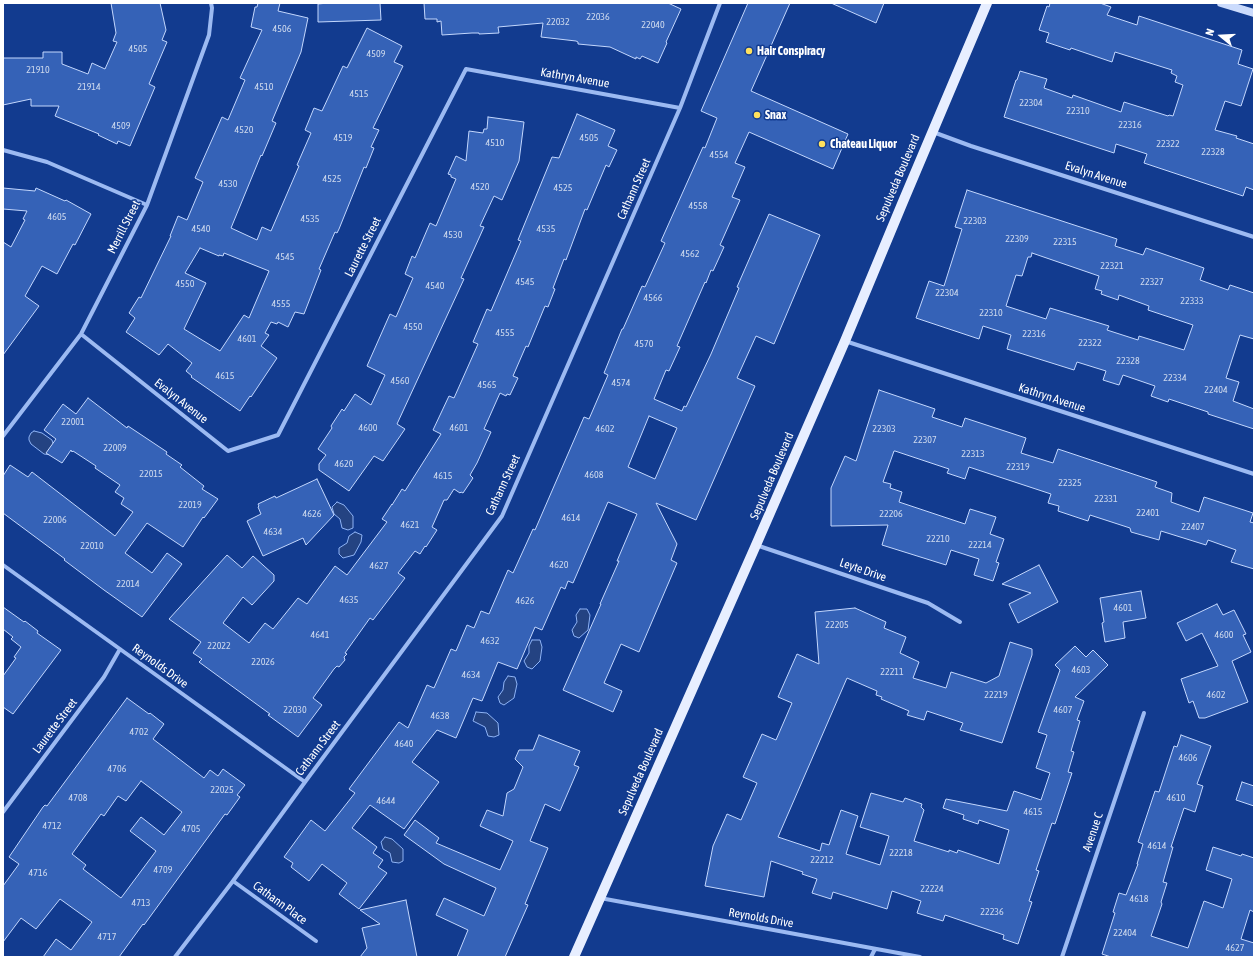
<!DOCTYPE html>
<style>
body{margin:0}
#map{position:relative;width:1257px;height:960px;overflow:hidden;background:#123b8f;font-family:"Asap Condensed",sans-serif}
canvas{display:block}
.frame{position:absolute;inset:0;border:4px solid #fff;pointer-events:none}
.north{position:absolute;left:1201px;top:16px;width:40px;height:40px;-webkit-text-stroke:3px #123b8f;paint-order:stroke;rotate:288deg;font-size:11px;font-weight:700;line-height:16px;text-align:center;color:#fff}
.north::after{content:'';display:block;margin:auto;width:14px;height:18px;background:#fff;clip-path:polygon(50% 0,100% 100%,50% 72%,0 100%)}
</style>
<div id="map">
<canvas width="1257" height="960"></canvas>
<div class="frame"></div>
<div class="north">N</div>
</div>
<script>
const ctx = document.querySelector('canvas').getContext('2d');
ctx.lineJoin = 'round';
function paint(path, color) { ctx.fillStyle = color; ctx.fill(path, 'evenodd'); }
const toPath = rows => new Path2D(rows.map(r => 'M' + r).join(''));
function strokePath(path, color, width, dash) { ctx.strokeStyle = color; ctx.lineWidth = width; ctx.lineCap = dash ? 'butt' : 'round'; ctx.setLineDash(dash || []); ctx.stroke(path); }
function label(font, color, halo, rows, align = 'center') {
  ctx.font = font + ' "Asap Condensed",sans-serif'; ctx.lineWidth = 3; ctx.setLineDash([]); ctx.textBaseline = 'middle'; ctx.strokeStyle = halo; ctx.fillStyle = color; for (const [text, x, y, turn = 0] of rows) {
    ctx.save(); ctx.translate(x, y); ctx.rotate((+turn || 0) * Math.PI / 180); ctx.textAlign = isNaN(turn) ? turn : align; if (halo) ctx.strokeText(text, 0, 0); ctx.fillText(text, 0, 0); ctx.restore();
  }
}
const water = toPath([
 [34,431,42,433,52,440,55,451,51,455,44,454,31,444,29,440,29,437,31,433,34,431],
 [337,502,344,505,353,516,353,528,348,530,342,528,340,519,334,514,332,507,337,502],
 [355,532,362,535,361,542,354,555,343,558,339,554,339,548,347,543,349,536,355,532],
 [580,609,587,609,590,615,588,630,579,638,574,636,572,630,577,622,576,615,580,609],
 [532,640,540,640,542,647,540,661,532,669,527,667,524,661,529,653,529,646,532,640],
 [508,676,515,677,517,684,514,698,504,705,500,703,498,697,503,690,504,682,508,676],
 [476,712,487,713,498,723,499,735,494,737,488,736,485,727,473,721,476,712],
 [385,837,392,839,403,849,403,861,399,863,392,862,390,853,383,849,381,842,385,837]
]);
paint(water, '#244382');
strokePath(water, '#8eb3f5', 1);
const building = toPath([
 [111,3,160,3,166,30,162,40,167,42,149,84,155,87,130,146,118,141,117,144,98,135,99,134,55,116,59,106,31,106,31,99,3,105,3,58,43,58,43,52,62,52,62,64,88,74,92,63,105,69,117,42,113,41,116,33,111,3],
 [258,3,280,3,278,11,308,18,301,52,272,121,276,123,262,156,261,155,231,228,257,240,262,227,271,231,299,166,297,165,311,133,305,130,314,108,322,111,343,66,347,68,367,28,402,46,394,62,403,66,373,128,379,130,371,147,374,148,366,168,364,167,339,229,337,233,335,232,319,269,321,270,304,314,295,312,288,327,278,322,277,324,271,322,265,333,269,335,261,346,277,358,251,397,250,396,240,411,191,377,192,376,186,371,192,363,168,344,159,355,126,332,135,318,129,313,139,297,141,298,171,236,170,236,178,216,187,220,203,182,195,178,222,117,228,120,245,80,240,78,262,30,251,27,255,7,257,7,258,3],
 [200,248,219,256,219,255,223,256,224,253,269,271,249,318,244,315,220,351,184,329,206,283,185,273,200,248],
 [328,3,380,3,381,20,318,22,318,4,328,3],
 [424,3,668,3,681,9,666,42,667,43,658,63,642,56,640,59,636,57,636,59,610,47,578,44,578,42,576,41,541,37,543,23,498,27,499,33,479,34,479,33,472,33,442,35,441,21,437,22,437,19,425,19,424,3],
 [748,3,790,3,751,91,848,134,833,169,749,132,735,163,745,167,732,197,740,200,720,245,724,247,713,271,711,270,706,283,705,282,677,346,680,347,669,371,666,370,654,399,682,411,684,406,686,407,711,354,739,288,737,287,769,214,820,235,774,344,756,336,737,378,755,386,696,520,656,503,677,544,671,560,677,563,639,652,621,644,604,683,622,691,613,712,563,690,601,604,600,604,619,561,617,561,637,514,608,502,573,583,568,581,565,589,561,587,542,630,535,627,517,669,498,662,482,701,473,698,456,738,437,730,412,762,439,782,404,829,370,805,352,828,377,847,373,853,383,860,378,867,387,873,359,909,339,894,347,883,322,864,309,881,291,867,293,863,284,857,311,820,325,831,355,793,349,789,399,722,408,728,427,685,434,688,451,649,456,651,467,625,474,628,481,611,489,614,508,570,513,573,533,529,535,530,584,417,589,419,608,375,604,373,622,329,623,329,642,286,645,287,665,243,661,241,703,147,705,148,717,118,701,111,748,3],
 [649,416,677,428,655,479,628,467,649,416],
 [831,3,884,3,876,23,831,3],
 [1050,3,1100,3,1111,7,1107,15,1137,25,1139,16,1242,50,1238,64,1253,69,1241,106,1225,101,1215,130,1237,136,1236,138,1254,144,1254,190,1246,187,1243,196,1144,163,1147,154,1116,144,1114,153,1004,117,1016,80,1017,80,1020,71,1047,79,1044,88,1072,98,1073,95,1121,112,1124,102,1168,116,1169,115,1173,116,1183,85,1175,82,1177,76,1171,73,1172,70,1115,52,1112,62,1071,48,1070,50,1046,42,1049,33,1039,30,1047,6,1049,7,1050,3],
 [577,114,615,130,608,146,617,150,609,167,606,165,587,210,585,209,566,260,564,259,553,288,555,289,548,307,545,306,528,347,526,346,513,376,518,378,510,395,507,394,506,396,500,393,484,429,491,432,477,463,470,475,473,478,463,493,461,492,460,493,454,489,447,500,444,500,432,527,437,530,426,547,425,546,420,554,415,551,398,573,405,578,373,620,370,618,345,653,347,654,344,657,345,660,339,667,337,666,334,669,313,698,322,705,298,737,268,715,270,714,199,662,202,659,193,653,201,642,169,619,227,555,242,568,253,556,274,575,274,581,252,605,243,597,223,623,249,643,265,623,273,629,298,598,307,604,335,566,347,575,387,522,382,519,392,504,392,505,402,489,405,491,441,434,433,430,449,396,454,398,478,344,473,342,487,309,491,311,521,241,518,240,552,157,559,158,577,114],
 [488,117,524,122,519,161,502,200,494,196,480,226,484,227,461,278,464,279,397,424,405,429,383,461,374,456,349,491,319,470,319,464,326,455,318,449,332,428,331,426,342,409,344,411,355,394,371,405,385,375,367,366,390,314,396,317,413,278,405,274,412,256,415,258,430,223,436,226,456,179,451,177,451,175,448,174,456,156,466,161,469,131,483,133,484,129,487,129,488,117],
 [3,188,35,191,36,188,65,201,66,200,91,214,75,245,73,244,57,274,42,266,25,296,39,306,3,355,3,242,11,247,25,220,23,219,27,211,3,209,3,188],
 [967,190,1117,239,1115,246,1143,255,1146,248,1204,268,1200,280,1228,290,1230,285,1254,293,1254,339,1240,335,1226,378,1239,382,1233,401,1254,409,1254,429,1208,414,1208,412,1169,399,1168,402,1151,396,1155,386,1123,375,1119,385,1103,380,1106,371,1077,362,1074,370,1007,349,1011,335,983,326,979,339,916,318,929,281,944,286,962,229,955,227,967,190],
 [1032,253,1099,276,1095,289,1102,291,1101,294,1118,300,1119,295,1149,306,1148,310,1193,325,1184,350,1139,336,1138,340,1107,330,1109,326,1050,308,1046,319,1006,306,1016,275,1022,276,1028,257,1031,257,1032,253],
 [879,390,935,409,932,417,962,427,965,418,1026,438,1021,453,1053,463,1058,449,1157,482,1155,487,1172,493,1171,502,1199,512,1204,497,1253,513,1250,522,1254,523,1254,569,1231,562,1236,550,1208,540,1206,545,1161,531,1159,540,1131,532,1130,528,1090,515,1088,521,1058,511,1059,506,1048,503,1051,494,969,467,965,479,947,473,949,469,895,451,894,451,883,482,891,484,890,488,902,492,899,502,965,524,970,509,996,517,990,534,1004,539,996,562,999,563,993,581,974,575,979,559,951,550,946,565,882,545,888,525,831,526,831,488,845,456,856,461,879,390],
 [88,398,127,428,128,426,167,452,166,454,182,465,180,467,204,486,202,489,218,499,204,518,203,517,183,547,147,523,125,553,152,573,167,553,182,564,142,617,104,590,64,560,65,559,3,513,3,476,10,465,28,477,32,472,115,536,133,512,121,504,124,498,115,492,120,485,95,468,96,466,73,451,72,452,71,450,62,463,46,453,56,439,44,430,63,404,76,414,88,398],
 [317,479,334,515,306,545,303,538,263,556,247,521,261,514,258,507,259,506,258,504,275,496,276,498,317,479],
 [1039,565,1058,602,1018,623,1009,604,1031,593,1002,584,1039,565],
 [1141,591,1146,618,1123,622,1125,638,1105,642,1102,623,1104,622,1100,598,1141,591],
 [1217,604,1223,615,1234,610,1246,634,1243,635,1251,652,1232,661,1248,702,1205,718,1199,718,1193,701,1189,703,1181,679,1218,666,1202,633,1186,641,1177,623,1217,604],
 [3,607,24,622,25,621,38,631,37,633,61,650,13,714,3,707,3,676,16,658,14,657,21,647,11,639,13,637,3,629,3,607],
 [855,608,886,622,884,628,906,637,900,653,919,662,913,678,946,688,951,672,986,683,999,676,1010,642,1032,649,1032,655,1002,743,960,730,963,723,927,711,924,720,907,715,909,711,881,699,882,697,876,695,877,691,847,678,778,837,820,851,822,843,829,845,841,810,858,816,846,854,880,865,889,836,860,827,871,793,903,802,905,798,922,804,921,807,924,810,914,841,949,852,949,850,957,853,958,850,999,864,1009,830,979,820,978,824,963,819,964,815,943,808,946,799,1007,811,1014,791,1041,800,1050,773,1036,768,1047,735,1038,732,1060,670,1055,665,1075,646,1086,657,1093,650,1108,665,1075,697,1084,701,1077,720,1080,721,1071,751,1074,752,1068,772,1072,773,1055,824,1052,823,1036,870,1039,871,1029,901,1032,902,1018,944,1003,939,1004,935,945,915,943,921,917,913,921,901,892,891,887,909,833,892,831,899,812,893,817,879,802,874,803,872,771,861,764,897,705,886,713,846,727,814,741,820,757,783,743,777,762,734,776,740,792,703,778,697,797,654,819,664,815,612,855,608],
 [127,698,149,714,150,713,164,724,153,739,204,778,210,770,218,776,223,769,245,785,237,795,240,797,227,815,225,814,144,925,143,924,119,957,43,957,56,939,71,950,92,922,60,899,36,929,21,918,3,942,3,886,19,864,9,857,43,807,45,805,47,806,127,698],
 [141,781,182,812,164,835,141,817,130,831,156,851,121,898,83,869,86,865,72,854,101,814,104,816,118,796,126,801,141,781],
 [539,735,580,751,574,765,579,767,560,811,545,804,530,841,548,848,525,904,528,905,505,957,457,957,468,930,436,915,444,898,484,916,496,888,444,864,404,835,415,820,439,838,436,843,500,870,513,841,480,826,487,810,503,816,507,793,514,789,523,767,515,759,519,750,533,750,539,735],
 [1181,735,1211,746,1197,784,1203,786,1195,812,1184,808,1171,847,1173,847,1163,882,1167,883,1161,902,1162,904,1151,936,1188,948,1204,901,1223,908,1232,879,1206,870,1213,847,1241,856,1242,854,1254,858,1254,912,1250,910,1241,939,1254,943,1254,957,1111,957,1102,954,1115,913,1113,912,1119,893,1126,895,1138,864,1137,864,1143,844,1138,842,1155,791,1159,792,1174,746,1177,747,1181,735],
 [1242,782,1254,786,1254,806,1236,800,1242,782],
 [406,900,417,957,360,957,367,948,362,928,380,924,360,910,406,900]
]);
paint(building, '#3562b7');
strokePath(building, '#c3d7fd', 1);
strokePath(toPath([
 [933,132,971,146,1254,237],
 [3,150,47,162,147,205],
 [81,334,228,451,278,435,466,69,680,108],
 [845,341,1254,474],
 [3,436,81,334,147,205,209,35,212,8,211,3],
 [756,545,928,603,960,622],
 [3,565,305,782],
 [3,812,104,677,120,649],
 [233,881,316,941],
 [600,898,920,957],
 [175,957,233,881,305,782,502,516,680,108,720,3],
 [871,957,875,949],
 [1062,957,1144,713]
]), '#9cbaf2', 4);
strokePath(toPath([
 [1221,3,1254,13]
]), '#cbdbfc', 8);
strokePath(toPath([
 [574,957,756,545,845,341,902,204,987,3]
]), '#e7eeff', 10);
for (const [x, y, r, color] of [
 [749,51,4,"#ffe15d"],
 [757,115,4,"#ffe15d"],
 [822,144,4,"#ffe15d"]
]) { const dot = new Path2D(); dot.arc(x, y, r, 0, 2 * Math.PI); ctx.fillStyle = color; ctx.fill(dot); strokePath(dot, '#123b8f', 1.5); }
label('10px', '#ccd8ed', null, [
 ["22036",598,17],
 ["22032",558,22],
 ["22040",653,25],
 ["4506",282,29],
 ["4505",138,49],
 ["4509",376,54],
 ["21910",38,70],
 ["21914",89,87],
 ["4510",264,87],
 ["4515",359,94],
 ["22304",1031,103],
 ["22310",1078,111],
 ["22316",1130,125],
 ["4509",121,126],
 ["4520",244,130],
 ["4519",343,138],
 ["4505",589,138],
 ["4510",495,143],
 ["22322",1168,144],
 ["22328",1213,152],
 ["4554",719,155],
 ["4525",332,179],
 ["4530",228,184],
 ["4520",480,187],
 ["4525",563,188],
 ["4558",698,206],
 ["4605",57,217],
 ["4535",310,219],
 ["22303",975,221],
 ["4540",201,229],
 ["4535",546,229],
 ["4530",453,235],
 ["22309",1017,239],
 ["22315",1065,242],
 ["4562",690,254],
 ["4545",285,257],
 ["22321",1112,266],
 ["4545",525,282],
 ["22327",1152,282],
 ["4550",185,284],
 ["4540",435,286],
 ["22304",947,293],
 ["4566",653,298],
 ["22333",1192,301],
 ["4555",281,304],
 ["22310",991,313],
 ["4550",413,327],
 ["4555",505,333],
 ["22316",1034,334],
 ["4601",247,339],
 ["22322",1090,343],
 ["4570",644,344],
 ["22328",1128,361],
 ["4615",225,376],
 ["22334",1175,378],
 ["4560",400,381],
 ["4574",621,383],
 ["4565",487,385],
 ["22404",1216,390],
 ["22001",73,422],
 ["4600",368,428],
 ["4601",459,428],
 ["4602",605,429],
 ["22303",884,429],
 ["22307",925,440],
 ["22009",115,448],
 ["22313",973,454],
 ["4620",344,464],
 ["22319",1018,467],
 ["22015",151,474],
 ["4608",594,475],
 ["4615",443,476],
 ["22325",1070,483],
 ["22331",1106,499],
 ["22019",190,505],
 ["22401",1148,513],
 ["4626",312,514],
 ["22206",891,514],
 ["4614",571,518],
 ["22006",55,520],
 ["4621",410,525],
 ["22407",1193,527],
 ["4634",273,532],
 ["22210",938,539],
 ["22214",980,545],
 ["22010",92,546],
 ["4620",559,565],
 ["4627",379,566],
 ["22014",128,584],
 ["4635",349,600],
 ["4626",525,601],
 ["4601",1123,608],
 ["22205",837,625],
 ["4641",320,635],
 ["4600",1224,635],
 ["4632",490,641],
 ["22022",219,646],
 ["22026",263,662],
 ["4603",1081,670],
 ["22211",892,672],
 ["4634",471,675],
 ["22219",996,695],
 ["4602",1216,695],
 ["22030",295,710],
 ["4607",1063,710],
 ["4638",440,716],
 ["4702",139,732],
 ["4640",404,744],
 ["4606",1188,758],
 ["4706",117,769],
 ["22025",222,790],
 ["4708",78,798],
 ["4610",1176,798],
 ["4644",386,801],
 ["4615",1033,812],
 ["4712",52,826],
 ["4705",191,829],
 ["4614",1157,846],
 ["22218",901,853],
 ["22212",822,860],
 ["4709",163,870],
 ["4716",38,873],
 ["22224",932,889],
 ["4618",1139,899],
 ["4713",141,903],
 ["22236",992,912],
 ["22404",1125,933],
 ["4717",107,937],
 ["4627",1235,948]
]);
label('bold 12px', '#fff', '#123b8f', [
 ["Hair Conspiracy",757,51],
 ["Snax",765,115],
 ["Chateau Liquor",830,144]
], 'left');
label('12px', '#fff', '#123b8f', [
 ["Kathryn Avenue",575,78,10],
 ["Evalyn Avenue",1096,175,18],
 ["Sepulveda Boulevard",898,178,-67],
 ["Cathann Street",634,189,-66],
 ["Merrill Street",124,227,-63],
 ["Laurette Street",363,247,-63],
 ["Kathryn Avenue",1052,398,18],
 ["Evalyn Avenue",181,401,38],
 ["Sepulveda Boulevard",772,476,-67],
 ["Cathann Street",503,485,-65],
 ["Leyte Drive",863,570,19],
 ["Reynolds Drive",160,666,36],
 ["Laurette Street",55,726,-53],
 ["Cathann Street",318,748,-53],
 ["Sepulveda Boulevard",641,772,-66],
 ["Avenue C",1093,832,-71],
 ["Cathann Place",280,903,36],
 ["Reynolds Drive",761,918,10]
]);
</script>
